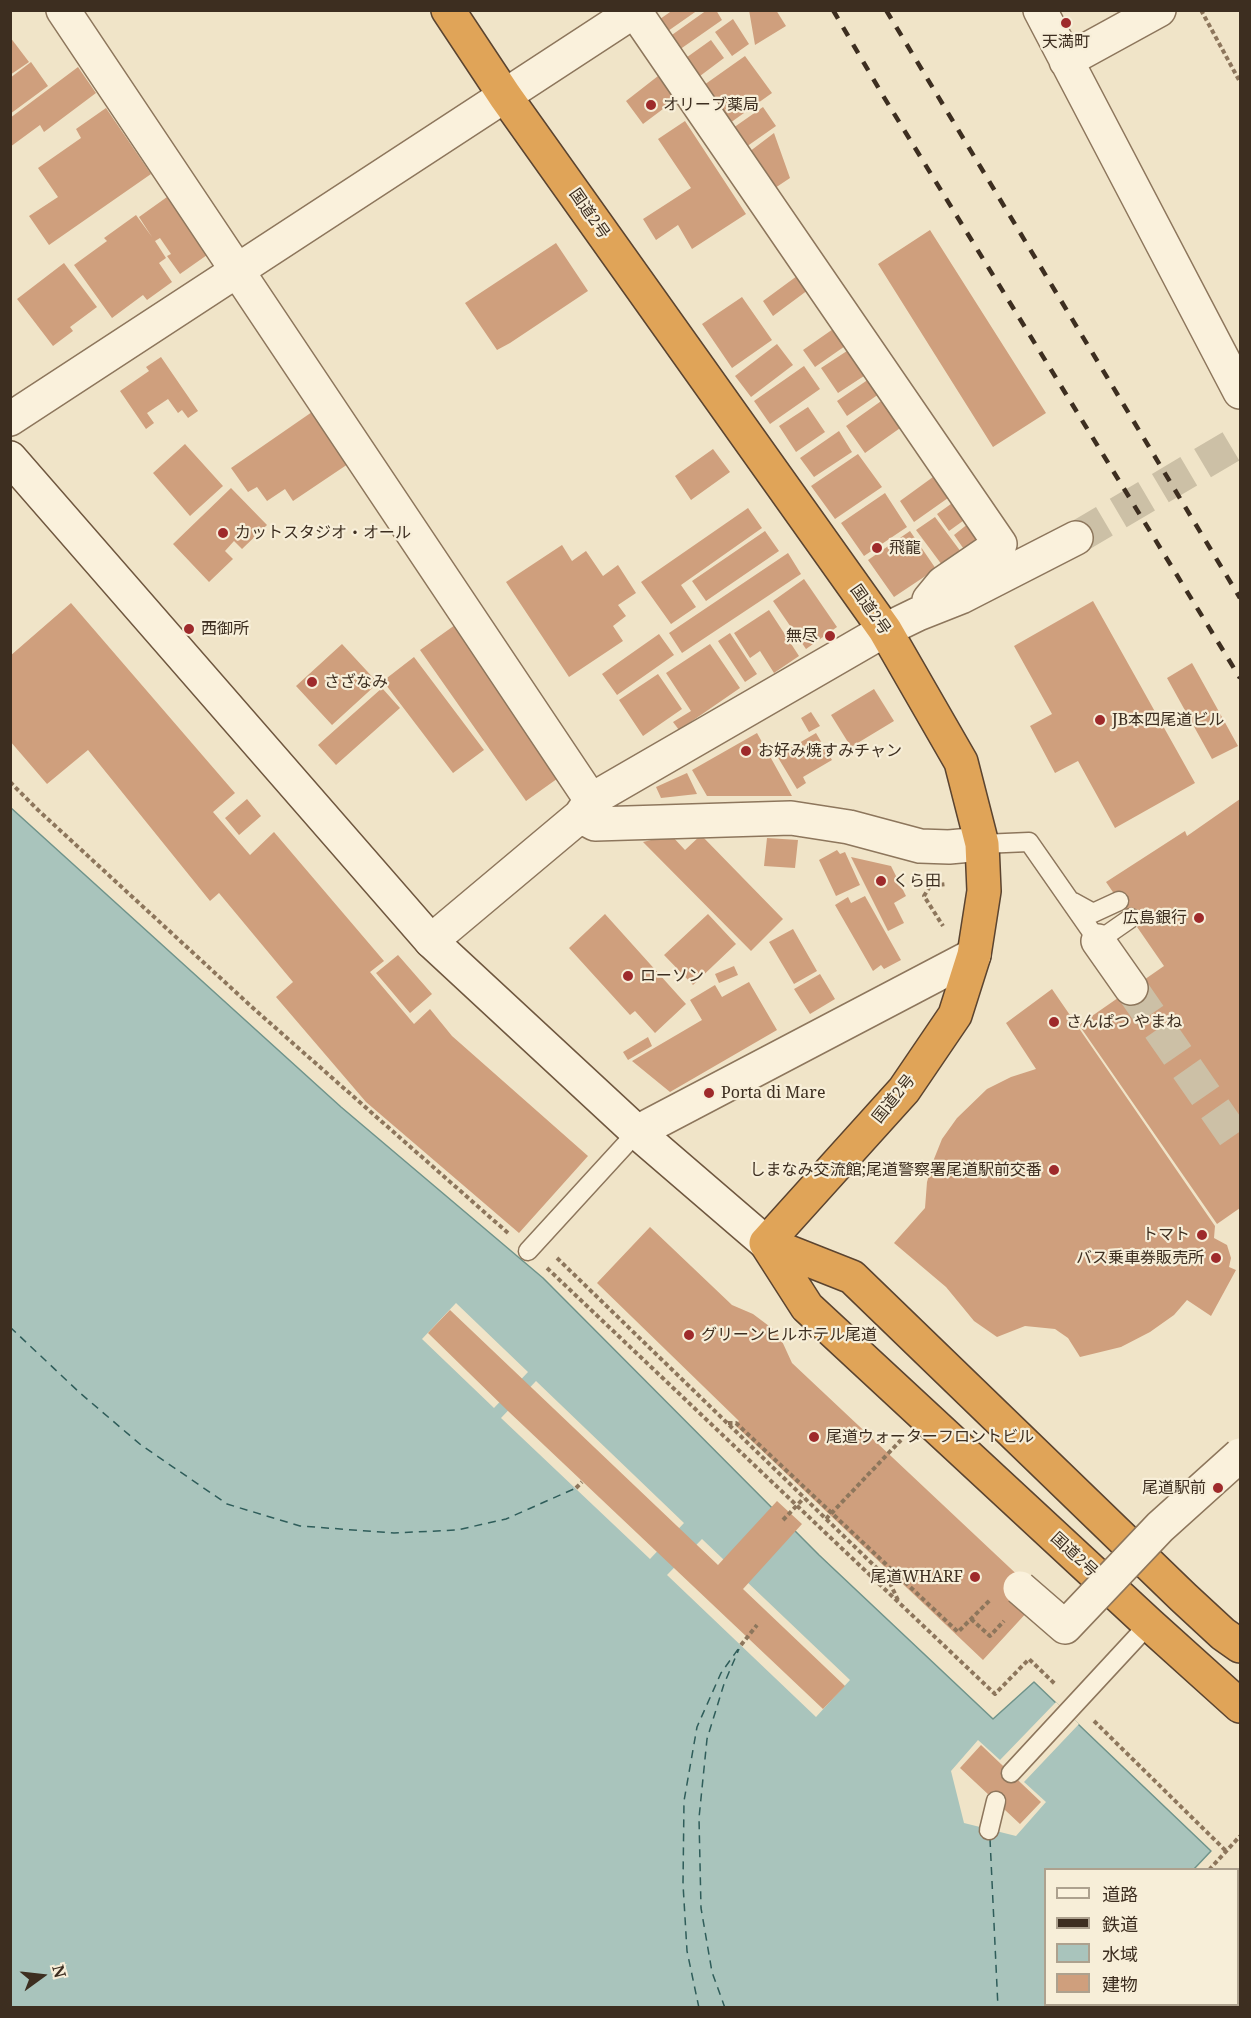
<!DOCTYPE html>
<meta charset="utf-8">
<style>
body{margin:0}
#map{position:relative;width:1251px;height:2018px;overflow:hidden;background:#f0e4c8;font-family:"Noto Serif","Noto Sans JP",serif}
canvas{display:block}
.frame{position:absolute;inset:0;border:12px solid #3d2e20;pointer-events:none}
.legend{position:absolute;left:1044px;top:1868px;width:195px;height:138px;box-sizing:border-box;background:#f7eed8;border:2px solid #ada18e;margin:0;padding:8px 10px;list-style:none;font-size:18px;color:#3d2e20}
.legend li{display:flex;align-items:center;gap:12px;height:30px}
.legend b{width:30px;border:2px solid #ada18e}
.north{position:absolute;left:12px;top:1946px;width:60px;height:60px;-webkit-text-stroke:4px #f7eed8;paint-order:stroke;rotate:75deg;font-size:16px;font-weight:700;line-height:24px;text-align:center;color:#3d2e20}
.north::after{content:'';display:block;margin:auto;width:21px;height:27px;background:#3d2e20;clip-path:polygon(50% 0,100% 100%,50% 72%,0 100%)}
</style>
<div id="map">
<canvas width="1251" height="2018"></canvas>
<div class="frame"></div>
<ul class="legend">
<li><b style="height:8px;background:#faf1dc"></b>道路</li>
<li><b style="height:8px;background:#3d2e20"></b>鉄道</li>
<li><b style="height:16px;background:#a9c4bc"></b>水域</li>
<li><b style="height:16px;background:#cf9f7d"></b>建物</li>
</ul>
<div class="north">N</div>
</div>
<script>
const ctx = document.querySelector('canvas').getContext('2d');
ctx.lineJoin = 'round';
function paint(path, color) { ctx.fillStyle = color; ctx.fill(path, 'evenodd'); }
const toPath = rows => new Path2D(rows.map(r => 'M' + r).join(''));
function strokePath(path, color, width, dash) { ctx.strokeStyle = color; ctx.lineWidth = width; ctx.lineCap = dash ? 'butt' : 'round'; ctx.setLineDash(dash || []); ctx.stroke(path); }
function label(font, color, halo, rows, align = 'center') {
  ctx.font = font + ' "Noto Serif","Noto Sans JP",serif'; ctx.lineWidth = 4.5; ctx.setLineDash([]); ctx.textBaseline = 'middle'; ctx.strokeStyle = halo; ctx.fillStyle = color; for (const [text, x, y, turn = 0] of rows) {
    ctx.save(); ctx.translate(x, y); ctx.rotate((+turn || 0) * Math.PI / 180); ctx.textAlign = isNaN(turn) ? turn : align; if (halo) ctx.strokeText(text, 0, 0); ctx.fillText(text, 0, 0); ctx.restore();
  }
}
const water = toPath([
 [10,807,341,1107,543,1278,819,1555,993,1719,1034,1682,1211,1851,1194,1869,1046,1870,1046,2004,1238,2004,1238,1945,1240,1948,1240,2007,11,2007,10,807]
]);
paint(water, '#a9c4bc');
strokePath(water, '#6f938a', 1.5);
paint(toPath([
 [456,1303,528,1372,494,1408,422,1339],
 [536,1381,684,1523,650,1559,501,1418],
 [702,1539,850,1680,816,1717,667,1575],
 [1056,1702,1079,1724,1024,1782,1046,1802,1016,1836,964,1823,951,1771,978,1740,1000,1760]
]), '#f0e4c8');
strokePath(toPath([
 [10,1327,80,1393,141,1445,227,1504,300,1526,394,1533,457,1530,506,1519,576,1488],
 [990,1839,998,2008],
 [699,2008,687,1951,683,1884,684,1801,697,1727,721,1673,741,1645],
 [725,2008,712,1972,701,1908,699,1818,707,1739,724,1684,739,1649]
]), '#2f5d5a', 1.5, [8, 6]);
paint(toPath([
 [673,10,698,10,668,31,660,19],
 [707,10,716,10,722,20,679,50,669,37],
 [749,10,776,10,786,26,755,45],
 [733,19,749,44,732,56,715,32],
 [10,37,29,62,10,75],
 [711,40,724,58,696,79,683,60],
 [745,56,772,93,730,123,704,85],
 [31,62,48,86,10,114,10,78],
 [78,67,96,93,44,132,40,125,10,147,10,118],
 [658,76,675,100,643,124,626,101],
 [763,107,776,126,746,147,733,128],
 [106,108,151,174,49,245,29,216,58,197,38,168,81,138,76,129],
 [685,121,746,214,692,249,678,225,656,240,643,219,691,188,658,139],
 [774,133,790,178,775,188,749,152],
 [167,197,207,255,180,274,167,256,171,254,160,238,155,241,166,258,159,263,172,282,147,300,143,295,112,318,74,265,107,241,104,238,136,215,152,237,139,217],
 [930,230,1046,413,993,447,878,264],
 [556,243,588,291,510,343,497,350,465,303],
 [64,263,97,307,70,327,73,331,53,346,17,299],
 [797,276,808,290,773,316,763,301],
 [742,297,772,340,732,368,702,324],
 [836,327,848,344,815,367,803,350],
 [777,344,793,365,751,397,735,376],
 [850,349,867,374,838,393,821,368],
 [161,357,198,411,188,418,182,410,178,413,168,399,147,413,154,423,146,429,120,391,149,371,146,367],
 [804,366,820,389,770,424,754,401],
 [869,379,879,394,847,416,837,401],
 [884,399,903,426,865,453,846,426],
 [808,407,825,432,796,452,779,426],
 [312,412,348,464,293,501,285,489,267,501,257,487,248,492,231,468],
 [839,431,852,452,814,477,800,458],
 [185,444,223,486,190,516,153,473],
 [713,449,730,472,691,500,675,476],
 [858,454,882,487,835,519,811,486],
 [933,477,948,498,914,522,900,501],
 [231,488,267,525,242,549,234,541,225,551,233,559,209,582,173,544],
 [885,493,907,527,864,556,841,523],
 [955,501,967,518,949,531,937,514],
 [748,508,762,528,681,585,696,607,671,624,641,582],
 [935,517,964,556,945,569,916,530],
 [969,523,984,544,968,555,954,535],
 [765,531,779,551,706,601,692,581],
 [910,531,936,569,894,597,868,560],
 [562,545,572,561,586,551,603,576,618,565,636,593,618,605,626,616,613,626,623,641,569,677,506,582],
 [788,553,801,574,682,653,669,633],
 [804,579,837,627,806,649,773,601],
 [1093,601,1195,783,1115,828,1078,761,1055,773,1030,726,1052,714,1014,646],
 [71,603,235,793,213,812,250,855,274,832,384,961,370,972,414,1024,430,1009,452,1036,588,1156,519,1233,366,1102,276,997,293,982,219,893,210,901,88,750,47,784,10,741,10,656],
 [769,610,799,656,774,673,760,651,750,658,734,633],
 [455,625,561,776,526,801,420,650],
 [730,633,757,674,745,682,718,641],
 [659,634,674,655,617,695,602,674],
 [342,644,378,683,332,725,296,686],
 [710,644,740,688,679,730,673,722,691,711,666,673],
 [414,657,484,750,453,773,383,681],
 [1192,663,1238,746,1212,759,1167,678],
 [658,674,682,709,643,736,619,700],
 [382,688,400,708,336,765,318,745],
 [874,689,894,721,851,747,831,715],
 [811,712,820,726,809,732,801,718],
 [757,733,792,796,707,796,692,770],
 [816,733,832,760,803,777,806,783,797,789,777,756],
 [687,773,697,794,661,798,656,787],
 [247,799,261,816,239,835,225,818],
 [1240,799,1240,1208,1217,1224,1079,1025,1164,966,1106,882,1185,831,1187,836],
 [671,835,685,850,701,835,783,919,751,951,643,842],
 [767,838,798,840,795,868,764,866],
 [837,850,840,854,845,852,860,885,836,896,819,860],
 [851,857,891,866,906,896,894,903,904,923,888,931],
 [865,896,901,960,884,969,881,965,873,971,835,905,848,897,851,903],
 [605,914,686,1004,655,1033,635,1011,630,1015,569,948],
 [708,914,736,944,693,985,664,955],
 [793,929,817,971,794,984,769,942],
 [398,955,432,994,410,1013,376,973],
 [734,966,738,975,719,983,715,974],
 [820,974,835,999,810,1014,794,989],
 [749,982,777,1030,670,1092,632,1061,702,1020,690,1000,715,985,722,997],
 [1052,989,1215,1226,1214,1238,1227,1245,1231,1258,1229,1267,1236,1270,1211,1316,1187,1300,1174,1315,1150,1332,1121,1347,1080,1357,1068,1338,1055,1329,1025,1326,997,1337,974,1321,946,1287,894,1243,925,1208,927,1182,934,1159,942,1139,957,1118,987,1089,1011,1077,1036,1069,1006,1023],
 [648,1037,652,1046,628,1060,623,1052],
 [650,1227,732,1305,753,1314,773,1329,781,1339,792,1363,1026,1583,1029,1610,983,1660,735,1425,739,1421,597,1283],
 [450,1310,718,1565,777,1501,802,1524,743,1589,845,1686,823,1709,508,1411,428,1333],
 [981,1745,1041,1802,1020,1824,960,1768]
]), '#cf9f7d');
strokePath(toPath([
 [1076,538,1240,441],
 [1131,988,1240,1145]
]), '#ccc0a6', 33, [33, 16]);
const lane = toPath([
 [982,844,1029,842,1098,941,1131,918],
 [1073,902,1093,913,1119,901],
 [528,1251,637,1132],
 [1011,1773,1149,1624],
 [989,1830,996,1801]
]);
const street = toPath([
 [63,10,591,800],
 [634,10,1000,544,943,583,929,600],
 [1040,10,1240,392],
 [1066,61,1159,10],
 [10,419,636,10],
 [580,816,595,824,791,818,849,827,920,846,949,847,982,844],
 [431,941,580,816,591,800,885,630,918,614,961,597,1076,538],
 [1098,941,1131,988],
 [637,1132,974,955]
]);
const secondary = toPath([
 [10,458,431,941,637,1132,766,1243]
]);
const highway = toPath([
 [448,10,505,96,885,630,961,762,982,844,984,891,974,955,955,1015,904,1090,766,1243],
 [766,1243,807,1307,1149,1624,1240,1706],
 [766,1243,852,1277,1183,1597,1223,1634,1240,1646]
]);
strokePath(lane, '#8d765c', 21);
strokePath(street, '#8d765c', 36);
strokePath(secondary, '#6f573f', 36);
strokePath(highway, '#5b4430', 36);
strokePath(toPath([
 [1201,10,1240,82],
 [10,782,38,810,253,1008,508,1233],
 [927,882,930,886,947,884],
 [930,886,924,896,943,926],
 [557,1258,888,1579,898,1600],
 [547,1268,995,1694,1029,1659,1056,1685],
 [728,1423,736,1423,958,1632,990,1600],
 [576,1488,582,1482],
 [826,1519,901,1440],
 [783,1520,804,1498],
 [971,1619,990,1636,1004,1621],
 [741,1645,757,1625],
 [1094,1721,1226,1851],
 [1209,1870,1240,1836],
 [1238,1923,1240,1926]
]), '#8d765c', 4, [4.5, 3]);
strokePath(lane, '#faf1dc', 18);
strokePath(street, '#faf1dc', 33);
strokePath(secondary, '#faf1dc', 33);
strokePath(highway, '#e0a458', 33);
strokePath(toPath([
 [833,10,882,94,1240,678],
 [886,10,1240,598]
]), '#3d2e20', 4.5, [10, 10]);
const streetBridge = toPath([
 [1020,1588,1065,1627,1160,1527,1240,1455]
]);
strokePath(streetBridge, '#8d765c', 36, []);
strokePath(streetBridge, '#faf1dc', 33);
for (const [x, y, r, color] of [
 [1066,23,6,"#9e2a2b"],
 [651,105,6,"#9e2a2b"],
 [223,533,6,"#9e2a2b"],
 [877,548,6,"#9e2a2b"],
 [189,629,6,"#9e2a2b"],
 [830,636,6,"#9e2a2b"],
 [312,682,6,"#9e2a2b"],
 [1100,720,6,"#9e2a2b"],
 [746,751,6,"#9e2a2b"],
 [881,881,6,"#9e2a2b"],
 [1199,918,6,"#9e2a2b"],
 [628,976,6,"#9e2a2b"],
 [1054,1022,6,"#9e2a2b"],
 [709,1093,6,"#9e2a2b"],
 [1054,1170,6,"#9e2a2b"],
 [1202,1235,6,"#9e2a2b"],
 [1216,1258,6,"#9e2a2b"],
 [689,1335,6,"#9e2a2b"],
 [814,1437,6,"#9e2a2b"],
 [1218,1488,6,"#9e2a2b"],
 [975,1577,6,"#9e2a2b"]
]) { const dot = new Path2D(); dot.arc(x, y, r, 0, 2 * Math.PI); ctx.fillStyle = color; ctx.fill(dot); strokePath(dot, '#f7eed8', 2); }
label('16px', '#3d2e20', '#f7eed8', [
 ["天満町",1066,42,"center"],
 ["オリーブ薬局",663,105],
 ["カットスタジオ・オール",235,533],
 ["飛龍",889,548],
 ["西御所",201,629],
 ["無尽",818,636,"right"],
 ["さざなみ",324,682],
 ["JB本四尾道ビル",1112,720],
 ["お好み焼すみチャン",758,751],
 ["くら田",893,881],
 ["広島銀行",1187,918,"right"],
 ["ローソン",640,976],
 ["さんぱつ やまね",1066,1022],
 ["Porta di Mare",721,1093],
 ["しまなみ交流館;尾道警察署尾道駅前交番",1042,1170,"right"],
 ["トマト",1190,1235,"right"],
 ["バス乗車券販売所",1204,1258,"right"],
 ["グリーンヒルホテル尾道",701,1335],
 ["尾道ウォーターフロントビル",826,1437],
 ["尾道駅前",1206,1488,"right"],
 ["尾道WHARF",963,1577,"right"]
], 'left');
label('16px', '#3d2e20', '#f7eed8', [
 ["国道2号",589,214,55],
 ["国道2号",870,610,55],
 ["国道2号",894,1099,-51],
 ["国道2号",1074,1555,43]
]);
</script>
